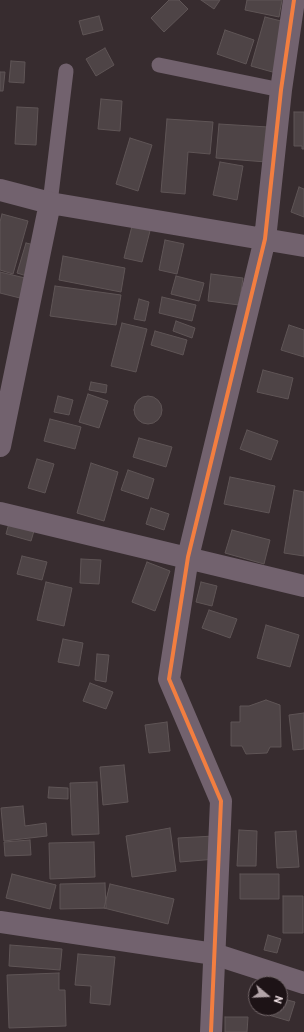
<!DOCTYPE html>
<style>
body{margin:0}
#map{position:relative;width:304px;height:1032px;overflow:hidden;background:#372c2f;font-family:"PT Sans",sans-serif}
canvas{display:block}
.north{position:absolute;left:248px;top:976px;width:40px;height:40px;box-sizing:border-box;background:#1d1316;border:1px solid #73676a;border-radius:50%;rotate:109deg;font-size:11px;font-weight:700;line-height:16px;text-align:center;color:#f4e5e9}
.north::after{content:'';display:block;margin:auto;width:14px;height:18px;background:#b2a4a8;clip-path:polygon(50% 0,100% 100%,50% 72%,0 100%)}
</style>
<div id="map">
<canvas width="304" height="1032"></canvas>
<div class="north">N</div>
</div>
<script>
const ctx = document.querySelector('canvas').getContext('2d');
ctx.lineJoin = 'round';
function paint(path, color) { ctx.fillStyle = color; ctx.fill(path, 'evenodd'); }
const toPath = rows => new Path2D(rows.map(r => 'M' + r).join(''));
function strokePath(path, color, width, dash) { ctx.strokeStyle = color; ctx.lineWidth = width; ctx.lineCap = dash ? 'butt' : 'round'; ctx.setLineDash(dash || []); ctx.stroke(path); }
const building = toPath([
 [169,0,179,0,188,9,164,32,151,18,169,0],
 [201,0,220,0,214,9,201,0],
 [247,0,282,0,279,17,245,10,247,0],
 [99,16,103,30,83,35,79,21,99,16],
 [265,17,289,23,276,73,251,66,265,17],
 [225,30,254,40,246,64,217,54,225,30],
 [105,48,114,65,96,76,86,59,105,48],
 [11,61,25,62,24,83,9,82,11,61],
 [0,72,5,72,3,91,0,91,0,72],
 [101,99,122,101,120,131,98,129,101,99],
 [17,107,38,108,36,145,15,144,17,107],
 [294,112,304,112,304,149,302,149,302,146,294,146,294,112],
 [167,119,213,122,210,154,188,152,185,194,161,192,167,119],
 [219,124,268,127,266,162,216,158,219,124],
 [130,138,152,145,138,191,116,184,130,138],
 [220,162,243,166,237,200,213,195,220,162],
 [299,187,304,189,304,217,291,212,299,187],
 [2,214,28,221,13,274,0,270,0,222,2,214],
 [133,222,151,227,142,262,124,258,133,222],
 [165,240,184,244,177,274,159,270,165,240],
 [26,243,39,246,30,277,17,273,26,243],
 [63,256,125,268,121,292,59,280,63,256],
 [0,272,25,278,20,298,0,293,0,272],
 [211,274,243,278,239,305,208,301,211,274],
 [176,276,204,283,199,301,171,294,176,276],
 [55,286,121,295,116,325,50,316,55,286],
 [162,297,196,305,192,321,159,313,162,297],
 [139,299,149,302,145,321,134,319,139,299],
 [176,321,195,328,192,338,173,331,176,321],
 [122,323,147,329,136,372,111,366,122,323],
 [289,325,304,330,304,357,281,350,289,325],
 [155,331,187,340,183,355,151,345,155,331],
 [263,370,293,378,288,399,257,392,263,370],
 [91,382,107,385,106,393,89,390,91,382],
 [88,394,108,401,99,428,79,422,88,394],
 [58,396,73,400,69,415,54,412,58,396],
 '134 410a14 14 0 1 1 28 0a14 14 0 1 1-28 0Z',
 [50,419,81,427,75,449,44,441,50,419],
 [247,430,278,441,271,460,240,449,247,430],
 [139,438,172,447,166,467,133,457,139,438],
 [37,459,54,464,45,493,28,488,37,459],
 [91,463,118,472,104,521,77,513,91,463],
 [128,470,154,479,148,499,121,490,128,470],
 [230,477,275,486,269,513,224,504,230,477],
 [294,490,304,492,304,556,284,553,294,490],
 [151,508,169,514,164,530,146,524,151,508],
 [11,516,36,524,31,541,6,534,11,516],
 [232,530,270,540,264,564,225,553,232,530],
 [22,556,47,562,42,580,17,574,22,556],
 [81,559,101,560,99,584,80,583,81,559],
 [147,562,170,571,155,611,132,602,147,562],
 [46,582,72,588,64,626,37,620,46,582],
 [201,582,217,586,212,606,196,602,201,582],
 [209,610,237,619,230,638,202,628,209,610],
 [266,625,299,635,290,667,257,658,266,625],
 [63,639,83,643,79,666,58,662,63,639],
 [97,654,109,655,106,682,95,680,97,654],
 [90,683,113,692,106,709,83,701,90,683],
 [266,700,280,705,281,747,270,747,267,753,246,754,242,746,231,746,231,722,240,722,240,706,249,706,266,700],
 [304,713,304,749,293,750,289,715,304,713],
 [167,722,170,751,149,753,145,725,167,722],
 [124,765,128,802,103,805,100,767,124,765],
 [97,782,99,834,72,835,70,783,97,782],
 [49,787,68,788,68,799,48,798,49,787],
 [23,806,25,826,46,823,47,836,4,841,1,808,23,806],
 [170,828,176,871,132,877,126,836,170,828],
 [239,830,257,831,256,866,237,866,239,830],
 [296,831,299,867,277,868,275,832,296,831],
 [214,836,216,859,180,862,178,838,214,836],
 [30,840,31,855,5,856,4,842,30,840],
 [94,842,95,877,50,879,49,843,94,842],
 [12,874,56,885,50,909,6,898,12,874],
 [240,874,279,874,279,899,240,899,240,874],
 [105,883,106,908,60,909,60,884,105,883],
 [110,884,174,899,168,924,104,908,110,884],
 [283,896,303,896,303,933,283,933,283,896],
 [268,935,281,939,277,953,264,950,268,935],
 [10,945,62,949,60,970,9,966,10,945],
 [78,954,115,957,110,1005,90,1003,91,986,75,985,78,954],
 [59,973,59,990,65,990,66,1026,9,1028,7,975,59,973],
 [280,998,295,1002,289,1021,262,1013,263,1008,280,1008,280,998],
 [225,1017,248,1017,247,1032,225,1032,225,1017]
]);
paint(building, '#4e4446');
strokePath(building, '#5f5556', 1);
strokePath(toPath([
 [159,65,281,90],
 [50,203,66,71]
]), '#72626e', 15);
strokePath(toPath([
 [0,190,50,203,304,246],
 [0,446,50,203],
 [0,513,304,586],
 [211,1032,221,801,169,679,188,557,265,239,281,90,294,0]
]), '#72626e', 22);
strokePath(toPath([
 [0,922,214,954,304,983]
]), '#72626e', 22);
strokePath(toPath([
 [211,1032,221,801,169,679,188,557,265,239,281,90,294,0]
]), '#f27e40', 4);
</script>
